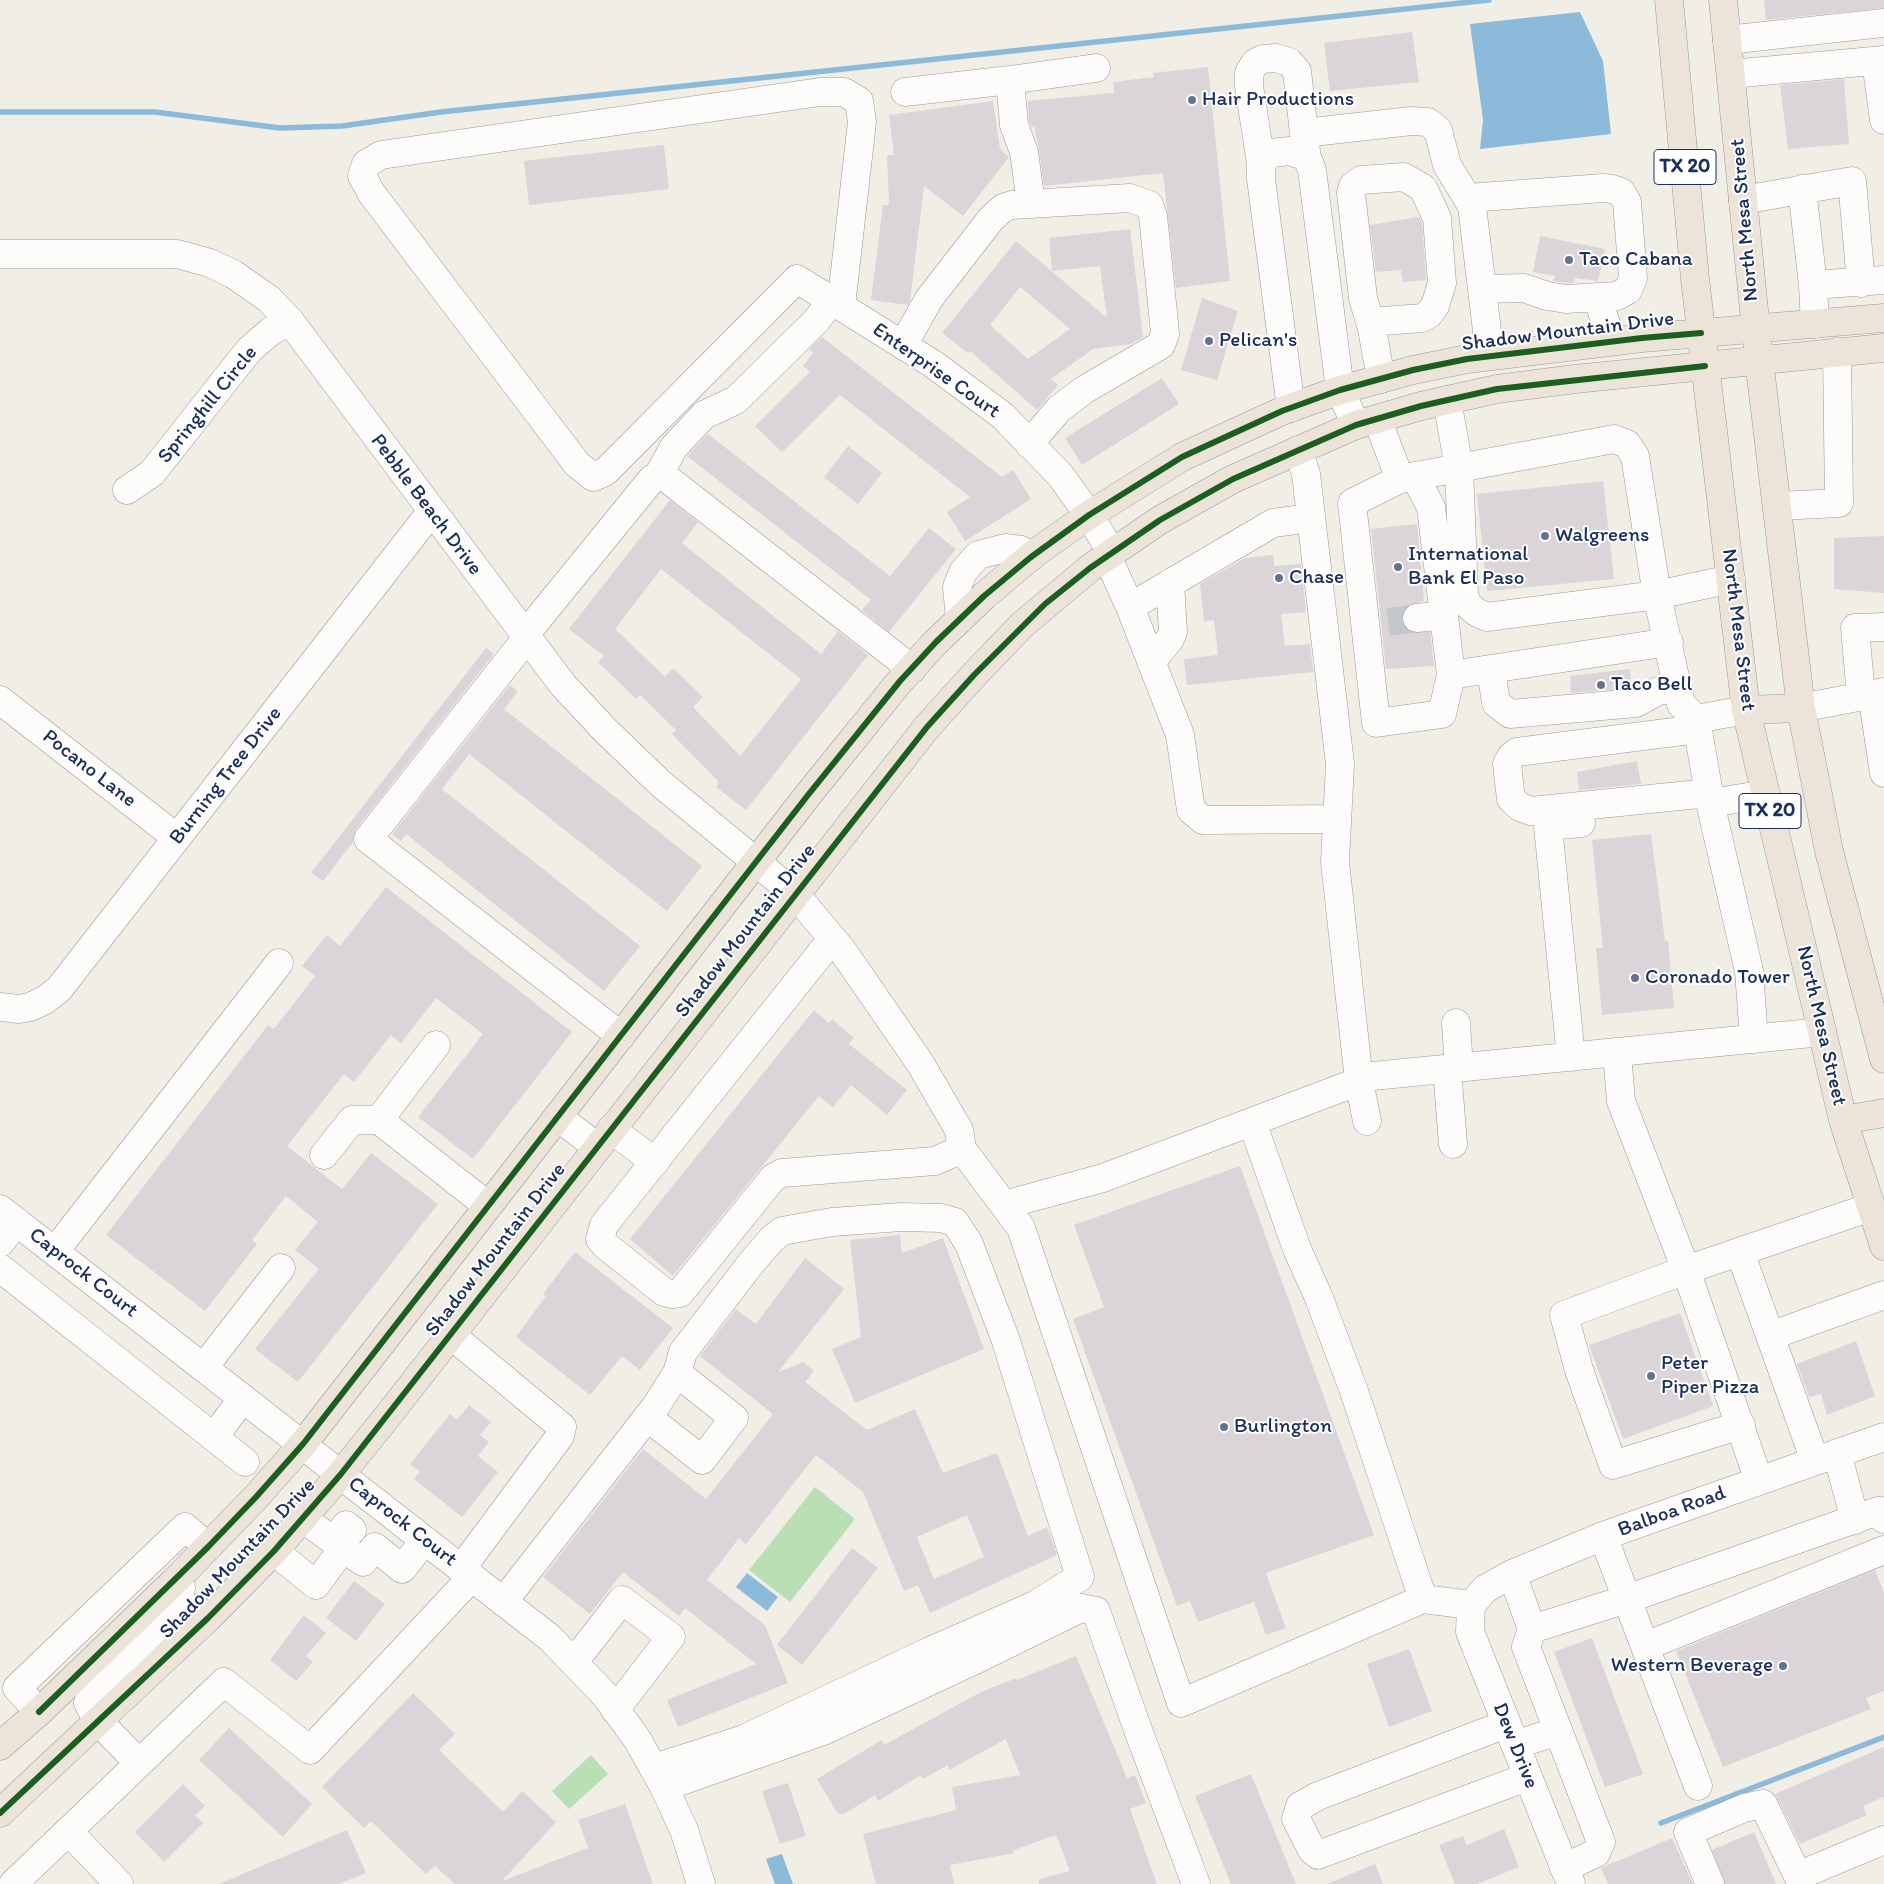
<!DOCTYPE html>
<style>
body{margin:0}
canvas{display:block;background:#f0eee5}
</style>
<canvas width="1884" height="1884"></canvas>
<script>
const ctx = document.querySelector('canvas').getContext('2d');
ctx.lineJoin = 'round';
function paint(path, color) { ctx.fillStyle = color; ctx.fill(path, 'evenodd'); }
const toPath = rows => new Path2D(rows.map(r => 'M' + r).join(''));
function strokePath(path, color, width, dash) { ctx.strokeStyle = color; ctx.lineWidth = width; ctx.lineCap = dash ? 'butt' : 'round'; ctx.setLineDash(dash || []); ctx.stroke(path); }
function label(font, color, halo, rows, align = 'center') {
  ctx.font = font + ' Itim,sans-serif'; ctx.lineWidth = 4; ctx.setLineDash([]); ctx.textBaseline = 'middle'; ctx.strokeStyle = halo; ctx.fillStyle = color; for (const [text, x, y, turn = 0] of rows) {
    ctx.save(); ctx.translate(x, y); ctx.rotate((+turn || 0) * Math.PI / 180); ctx.textAlign = isNaN(turn) ? turn : align; if (halo) ctx.strokeText(text, 0, 0); ctx.fillText(text, 0, 0); ctx.restore();
  }
}
paint(toPath([
 [815,1487,855,1519,790,1602,749,1570],
 [591,1755,608,1774,569,1809,552,1791]
]), '#bbdfb4');
paint(toPath([
 [1580,12,1603,61,1611,134,1480,149,1483,120,1470,24],
 [747,1573,778,1597,767,1611,736,1587],
 [782,1854,793,1884,775,1884,766,1859]
]), '#8bbada');
strokePath(toPath([
 [0,112,155,112,280,128,342,126,441,112,1489,0],
 [1661,1823,1884,1737]
]), '#8bbada', 5.5);
paint(toPath([
 [1764,0,1884,0,1884,8,1766,20],
 [1412,32,1419,82,1330,91,1324,43],
 [1208,67,1230,281,1176,288,1163,173,1044,186,1039,150,1034,125,1032,128,1029,122,1028,101,1114,93,1113,82,1154,77,1153,73],
 [1844,79,1849,144,1788,149,1780,85],
 [993,101,1000,149,1009,157,963,216,924,186,910,301,908,305,871,300,883,205,889,205,887,155,894,155,889,115],
 [664,145,669,189,529,205,524,161],
 [1419,217,1422,222,1426,280,1403,282,1401,270,1376,272,1370,225],
 [1130,229,1143,337,1131,344,1093,349,1051,379,1058,385,1037,410,970,351,968,353,942,333,1016,241,1107,318,1100,266,1052,271,1049,238],
 [1020,287,1070,329,1028,359,990,325],
 [1540,236,1605,249,1598,281,1575,278,1574,283,1567,283,1553,281,1555,276,1533,272],
 [1202,298,1238,311,1217,380,1181,370],
 [822,337,1002,477,1013,470,1031,499,965,541,947,512,970,497,840,395,782,452,755,426,810,372,803,366,813,353,809,349],
 [1162,378,1179,404,1082,465,1065,438],
 [708,434,890,576,929,528,956,549,889,632,862,610,871,600,687,456],
 [848,446,882,473,858,504,824,477],
 [1603,481,1614,579,1487,591,1477,494],
 [670,500,698,522,682,543,821,654,838,631,868,655,746,810,716,787,719,782,672,734,676,730,640,695,636,699,598,662,604,656,569,629],
 [661,569,801,679,740,756,693,707,703,697,673,668,665,677,615,629],
 [1417,524,1424,601,1407,606,1403,612,1402,620,1405,628,1411,632,1430,632,1434,666,1386,669,1371,529],
 [1884,536,1884,593,1834,589,1834,538],
 [1273,555,1274,566,1301,564,1306,612,1281,614,1285,646,1310,644,1313,672,1187,685,1184,659,1218,655,1214,620,1204,621,1200,584,1245,558],
 [486,648,494,654,356,829,353,842,323,881,311,873],
 [1630,669,1631,688,1571,693,1570,676],
 [510,685,518,691,504,709,702,866,667,911,469,754,442,789,640,946,604,991,406,834,401,841,392,834],
 [1637,761,1641,784,1579,790,1577,772],
 [1651,834,1665,941,1668,941,1674,1008,1602,1015,1596,948,1603,948,1592,840],
 [386,887,572,1032,473,1159,418,1117,483,1034,436,998,401,1043,391,1035,354,1082,344,1074,287,1146,342,1189,371,1153,438,1204,298,1382,255,1349,319,1269,295,1250,318,1222,286,1196,252,1240,257,1244,205,1311,106,1235,268,1025,274,1029,315,976,302,966,327,935,340,946],
 [814,1010,829,1023,832,1019,854,1038,849,1044,907,1090,887,1115,851,1085,833,1107,819,1096,673,1276,630,1239],
 [1240,1166,1374,1535,1266,1573,1286,1628,1266,1635,1254,1602,1198,1622,1190,1601,1177,1606,1073,1319,1104,1307,1074,1225],
 [900,1235,902,1253,943,1238,984,1349,855,1403,832,1349,861,1337,850,1240],
 [575,1252,673,1328,640,1370,622,1356,590,1395,516,1337,546,1296,543,1294],
 [805,1258,844,1289,778,1372,803,1362,814,1371,805,1382,867,1430,915,1409,943,1473,997,1453,1028,1536,1047,1527,1057,1555,930,1613,918,1585,904,1591,863,1492,816,1455,746,1544,739,1538,707,1580,765,1625,788,1683,678,1727,667,1700,756,1664,685,1608,679,1616,623,1572,590,1614,543,1577,643,1449,706,1499,773,1414,700,1356,736,1309,756,1324],
 [967,1515,984,1557,934,1579,917,1537],
 [1680,1313,1713,1406,1623,1439,1589,1345],
 [1856,1341,1875,1396,1827,1415,1821,1394,1809,1397,1797,1364],
 [469,1405,491,1422,480,1435,489,1442,478,1456,498,1472,462,1517,414,1479,420,1472,410,1464,450,1414,457,1420],
 [852,1548,878,1568,802,1665,777,1645],
 [1875,1570,1884,1593,1884,1691,1866,1698,1871,1709,1723,1767,1676,1651],
 [354,1581,385,1604,356,1641,326,1618],
 [304,1615,326,1633,306,1656,313,1662,296,1681,270,1660],
 [1592,1638,1643,1774,1605,1787,1554,1652],
 [1409,1649,1432,1711,1389,1727,1367,1664],
 [1076,1656,1127,1778,1135,1775,1146,1803,1130,1809,1157,1884,1039,1884,1039,1879,1070,1871,1056,1835,1014,1850,1014,1853,950,1865,954,1884,876,1884,863,1834,956,1810,952,1787,1020,1775,1006,1739,949,1770,948,1765,923,1779,921,1775,878,1801,875,1795,844,1814,838,1814,817,1779,882,1740,884,1745,981,1692,1016,1678,1017,1680],
 [413,1693,455,1734,439,1750,503,1812,522,1791,556,1822,502,1881,588,1848,578,1820,625,1804,653,1884,455,1884,435,1866,426,1874,371,1821,364,1828,322,1787],
 [229,1728,312,1804,283,1837,199,1760],
 [1884,1747,1884,1797,1863,1806,1867,1815,1800,1844,1775,1794],
 [1251,1774,1296,1884,1231,1884,1195,1796],
 [788,1783,806,1836,780,1844,762,1791],
 [183,1784,205,1806,195,1816,203,1823,164,1862,135,1832],
 [1504,1829,1519,1867,1477,1884,1455,1884,1439,1845,1463,1836,1467,1845],
 [347,1830,366,1873,339,1884,219,1884],
 [1754,1832,1776,1884,1725,1884,1712,1850],
 [1672,1838,1693,1884,1608,1884,1601,1868],
 [1375,1864,1383,1884,1327,1884]
]), '#dbd5d9');
strokePath(toPath([
 [1388,622,1417,618]
]), '#c5c8ca', 28, [28, 14]);
const minor = toPath([
 [1727,40,1884,23],
 [1876,61,1884,120],
 [1731,74,1884,60],
 [1010,80,1096,68],
 [905,92,1010,80,1014,125,1024,152,1031,204],
 [1304,133,1411,121,1428,122,1438,130,1447,165,1472,206,1490,356],
 [1261,163,1249,86,1249,73,1255,63,1263,59,1276,58,1289,62,1297,71,1306,151],
 [1802,189,1813,285],
 [1468,198,1603,188,1612,189,1621,192,1627,202,1633,278,1628,290,1617,296,1566,299,1547,296,1524,288,1483,289],
 [1743,200,1852,181,1861,283],
 [0,254,177,254,210,263,233,274,269,299,290,321,563,685,605,730,660,783,795,894,842,950,920,1063,959,1130,962,1149,1021,1228,1181,1703,1423,1599,1471,1605],
 [1597,297,1612,341],
 [841,306,862,122,859,101,844,92,820,92,381,155,366,164,362,176,372,194,577,464,593,477,605,472,797,279,933,364,1003,416,1060,475,1089,515,1112,553],
 [1370,322,1422,318,1429,314,1435,306,1442,283,1437,218,1423,188,1404,177,1361,180,1353,186,1351,193,1363,298,1370,322,1372,329,1381,379],
 [1815,324,1813,285,1884,280],
 [903,345,929,299,991,219,1003,208,1012,205,1130,198,1149,205,1153,216,1163,313,1165,334,1161,345,1084,390,1059,409,1029,444],
 [1447,400,1459,468,1464,595,1468,605,1476,612,1487,617,1657,595,1731,579],
 [1291,408,1261,179,1261,163,1271,153,1290,151,1307,157,1312,170,1340,390,1356,425],
 [1377,419,1400,479,1614,439,1627,444,1635,456,1657,595,1681,704,1696,719,1712,811,1749,971,1754,1039],
 [1298,450,1306,474,1340,764,1335,862,1359,1081,1367,1121],
 [658,476,665,477,912,669],
 [1400,479,1352,503,1376,723,1442,714,1451,675,1431,507,1415,477],
 [127,490,152,473,249,350,271,331,290,321],
 [1777,506,1839,503,1837,352],
 [1107,556,1130,607,1273,523,1311,518],
 [1130,607,1180,735,1191,810,1203,820,1337,819],
 [1417,618,1444,615],
 [960,619,957,587,963,572,978,555,1005,548,1021,550,1031,557],
 [524,636,652,479,658,476,674,447,704,415,736,400,816,321,832,300],
 [526,639,368,839,621,1036],
 [1151,662,1170,639,1173,632,1170,583],
 [1491,669,1496,703,1510,714,1636,703,1658,691,1678,688],
 [1451,675,1669,642],
 [1872,694,1884,773],
 [1861,696,1855,628,1884,627],
 [0,700,177,838],
 [1801,708,1884,692],
 [1696,719,1746,710],
 [1698,729,1517,752,1511,757,1507,764,1511,799,1520,807,1531,811,1709,793],
 [1711,803,1766,794],
 [832,939,604,1225,600,1239,605,1245,664,1292,672,1294,680,1293,773,1178,782,1173,935,1161,962,1149],
 [0,1007,19,1009,30,1007,45,1000,59,989,431,512],
 [1456,1023,1459,1068],
 [436,1045,379,1120,488,1206],
 [1617,1053,1621,1101,1686,1270,1759,1481],
 [1571,1057,1548,826,1581,823],
 [1447,1069,1453,1144],
 [558,1117,597,1147],
 [1252,1122,1297,1249,1319,1298,1354,1391,1423,1599],
 [611,1129,655,1162],
 [324,1155,352,1120,379,1120],
 [1004,1205,1103,1178,1373,1076,1822,1032],
 [0,1209,550,1638,605,1695,637,1739,664,1787,684,1830,701,1884],
 [0,1243,17,1222],
 [55,1251,279,963],
 [1740,1252,1815,1461],
 [0,1268,245,1462],
 [451,1335,562,1427,560,1436,461,1569],
 [1770,1336,1884,1295],
 [204,1367,281,1268],
 [647,1417,702,1460,734,1418,677,1373],
 [1741,1425,1613,1465,1579,1370,1564,1315,1686,1270,1871,1207],
 [214,1437,243,1398],
 [1837,1453,1855,1520],
 [302,1518,363,1562,375,1547,402,1569,425,1540],
 [1603,1536,1698,1786],
 [334,1541,346,1525,352,1530],
 [274,1551,316,1585,343,1548],
 [1512,1574,1532,1629],
 [503,1602,656,1406,677,1373,683,1352,752,1262,772,1239,782,1231,832,1222,901,1217,941,1218,955,1222,969,1244,1005,1338,1080,1577,1035,1605,930,1651,744,1739,654,1768],
 [1646,1646,1884,1550],
 [574,1662,622,1600,671,1637,615,1710],
 [39,1712,17,1688,185,1527,208,1547],
 [1506,1724,1318,1796,1300,1806,1296,1819,1312,1850,1318,1855,1527,1777],
 [1515,1745,1558,1731],
 [139,1763,98,1721,88,1703,96,1688,166,1618,180,1595,181,1587,176,1580],
 [664,1787,823,1731,977,1659,1081,1608,1096,1611,1138,1730,1196,1884],
 [68,1831,119,1884],
 [1564,1868,1596,1853,1601,1842,1526,1647,1532,1629,1627,1599,1878,1511,1881,1511,1884,1519],
 [13,1884,224,1682,310,1750,472,1577],
 [1571,1884,1470,1632,1471,1605,1485,1589,1512,1574,1603,1536,1884,1437],
 [1710,1884,1688,1832,1744,1808,1763,1804,1798,1876],
 [1802,1884,1798,1876,1884,1840]
]);
const major = toPath([
 [1669,0,1695,279,1746,710,1843,1120,1884,1246],
 [1723,0,1759,360,1801,708,1829,851,1884,1059],
 [1746,710,1801,708],
 [1843,1120,1884,1113],
 [0,1746,39,1712,176,1580,256,1497,303,1444,808,795,900,681,936,642,984,596,1035,553,1089,515,1182,457,1282,411,1340,390,1413,370,1467,359,1642,338,1884,318],
 [0,1813,208,1618,274,1551,341,1474,390,1413,927,727,974,675,1022,625,1090,568,1160,520,1233,479,1356,425,1421,406,1497,389,1575,379,1884,348]
]);
strokePath(minor, '#97999c', 29);
strokePath(major, '#97999c', 29);
strokePath(minor, '#fdfcfb', 28);
strokePath(major, '#ece4d9', 28);
strokePath(toPath([
 [39,1712,208,1547,256,1497,303,1444,808,795,900,681,936,642,984,596,1031,557,1089,515,1182,457,1282,411,1340,390,1413,370,1467,359,1642,338,1701,333],
 [0,1813,208,1618,274,1551,341,1474,927,727,974,675,1045,604,1090,568,1160,520,1233,479,1356,425,1421,406,1497,389,1705,366]
]), '#1b5e20', 6);
for (const [x, y, r, color] of [
 [1192,100,5,"#66728d"],
 [1569,260,5,"#66728d"],
 [1209,341,5,"#66728d"],
 [1545,536,5,"#66728d"],
 [1398,567,5,"#66728d"],
 [1279,578,5,"#66728d"],
 [1601,685,5,"#66728d"],
 [1635,978,5,"#66728d"],
 [1651,1376,5,"#66728d"],
 [1224,1427,5,"#66728d"],
 [1783,1666,5,"#66728d"]
]) { const dot = new Path2D(); dot.arc(x, y, r, 0, 2 * Math.PI); ctx.fillStyle = color; ctx.fill(dot); strokePath(dot, '#fff', 2); }
for (const [x, y, w] of [
 [1685,167,62],
 [1770,811,62]
]) { const box = new Path2D(); box.roundRect(x - w / 2, y - 17.5, w, 35, 4); ctx.fillStyle = '#fff'; ctx.fill(box); strokePath(box, '#1b2f5e', 1); }
label('bold 20px', '#1b2f5e', null, [
 ["TX 20",1685,167],
 ["TX 20",1770,811]
]);
label('21px', '#1b2f5e', '#fff', [
 ["Hair Productions",1202,100],
 ["Taco Cabana",1579,260],
 ["Pelican's",1219,341],
 ["Walgreens",1555,536],
 ["International",1408,555],
 ["Bank El Paso",1408,579],
 ["Chase",1289,578],
 ["Taco Bell",1611,685],
 ["Coronado Tower",1645,978],
 ["Peter",1661,1364],
 ["Piper Pizza",1661,1388],
 ["Burlington",1234,1427],
 ["Western Beverage",1773,1666,"right"]
], 'left');
label('21px', '#1b2f5e', '#fff', [
 ["North Mesa Street",1745,220,-95],
 ["Shadow Mountain Drive",1568,332,-7],
 ["Enterprise Court",936,371,35],
 ["Springhill Circle",208,405,-51],
 ["Pebble Beach Drive",426,505,53],
 ["North Mesa Street",1738,630,83],
 ["Pocano Lane",89,769,38],
 ["Burning Tree Drive",226,776,-52],
 ["Shadow Mountain Drive",746,931,-52],
 ["North Mesa Street",1821,1026,77],
 ["Shadow Mountain Drive",496,1250,-52],
 ["Caprock Court",83,1273,38],
 ["Balboa Road",1672,1512,-20],
 ["Caprock Court",402,1522,38],
 ["Shadow Mountain Drive",238,1559,-46],
 ["Dew Drive",1515,1746,68]
]);
</script>
